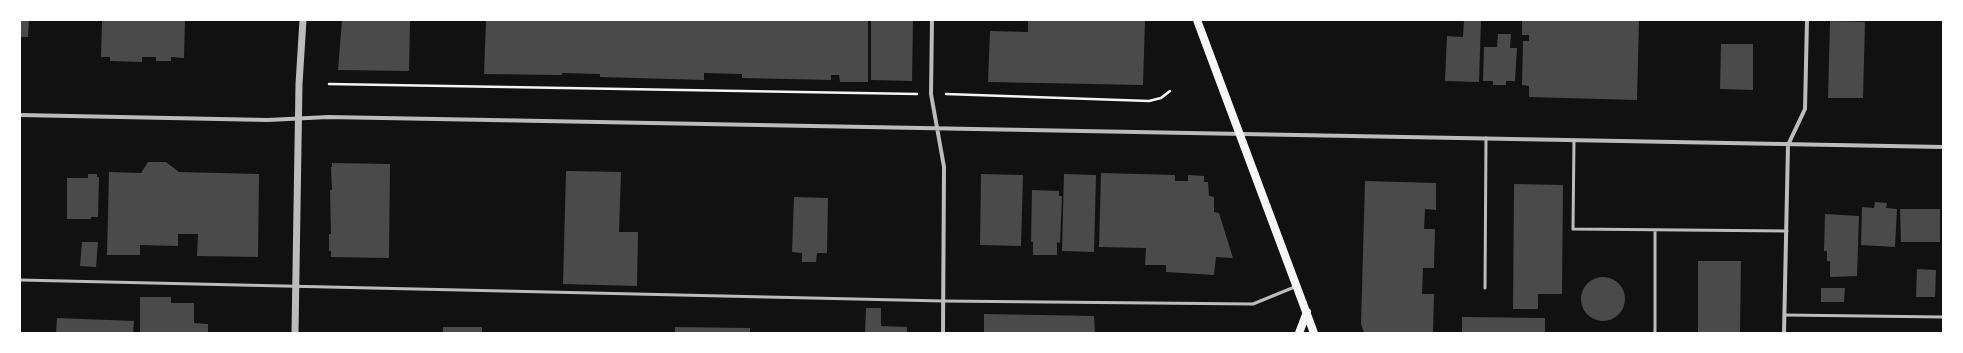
<!DOCTYPE html>
<style>
body{margin:0}
#map{position:relative;width:1963px;height:353px;overflow:hidden;background:#111;font-family:Karla,sans-serif}
canvas{display:block}
.frame{position:absolute;inset:0;border:21px solid #fff;pointer-events:none}
</style>
<div id="map">
<canvas width="1963" height="353"></canvas>
<div class="frame"></div>
</div>
<script>
const ctx = document.querySelector('canvas').getContext('2d');
ctx.lineJoin = 'round';
function paint(path, color) { ctx.fillStyle = color; ctx.fill(path, 'evenodd'); }
const toPath = rows => new Path2D(rows.map(r => 'M' + r).join(''));
function strokePath(path, color, width, dash) { ctx.strokeStyle = color; ctx.lineWidth = width; ctx.lineCap = dash ? 'butt' : 'round'; ctx.setLineDash(dash || []); ctx.stroke(path); }
paint(toPath([
 [20,20,29,20,28,37,20,37],
 [102,20,185,20,184,58,171,57,171,61,156,61,156,57,142,57,142,62,110,61,110,57,101,57],
 [342,20,410,20,409,71,338,70],
 [486,20,868,20,868,82,840,82,839,75,831,75,831,80,742,78,742,74,704,73,704,80,600,77,600,74,562,73,562,75,484,74],
 [871,20,913,20,912,81,871,80],
 [1028,20,1145,20,1143,85,988,82,990,31,1028,32],
 [1464,20,1481,20,1479,82,1445,81,1447,36,1463,37],
 [1522,20,1639,20,1637,100,1529,97,1529,86,1522,85,1523,41,1529,41,1529,35,1522,35],
 [1830,21,1865,22,1863,98,1828,98],
 [1498,34,1511,34,1510,48,1517,48,1515,81,1506,81,1506,85,1493,85,1493,81,1483,81,1484,47,1497,47],
 [1721,44,1753,44,1753,90,1720,89],
 [148,162,166,162,179,172,259,174,258,257,197,256,198,234,178,234,178,246,140,245,140,255,107,255,109,172,141,173],
 [332,163,390,164,389,258,331,257,331,251,329,251,329,234,331,234,330,190,332,190,331,167,332,167],
 [566,171,621,172,619,232,638,232,637,286,563,284],
 [1101,173,1175,175,1175,181,1188,181,1188,175,1204,176,1204,182,1208,182,1209,196,1214,197,1214,212,1219,213,1233,258,1216,257,1214,275,1166,272,1166,265,1145,265,1146,248,1099,247],
 [88,174,97,174,97,177,99,177,98,217,91,217,91,219,67,219,67,178,88,178],
 [981,174,1023,175,1021,246,980,245],
 [1064,174,1096,175,1094,252,1062,251],
 [1365,181,1436,183,1436,210,1425,209,1424,229,1435,229,1434,268,1423,268,1422,294,1434,294,1433,333,1364,333,1361,324],
 [1514,184,1563,185,1562,294,1538,294,1538,309,1513,309],
 [1032,190,1059,191,1059,196,1062,196,1060,243,1057,242,1057,255,1033,255,1033,242,1031,242],
 [794,197,828,198,827,253,817,253,816,262,802,262,802,253,792,252],
 [1875,202,1887,203,1886,208,1897,209,1895,247,1861,245,1862,207,1874,208],
 [1900,209,1940,209,1940,242,1901,242],
 [1825,214,1859,216,1857,276,1830,277,1830,261,1827,261,1827,251,1824,251],
 [82,242,98,242,96,267,80,266],
 [1698,261,1741,261,1740,333,1698,333],
 [1917,269,1936,270,1935,297,1916,297],
 '1581 299a22 22 0 1 1 44 0a22 22 0 1 1-44 0Z',
 [1821,288,1845,288,1844,302,1821,302],
 [140,297,171,297,171,303,194,303,194,323,208,324,208,333,140,333],
 [866,308,881,308,881,326,907,327,907,333,865,333],
 [984,314,1094,316,1095,333,984,333],
 [1462,317,1545,318,1545,333,1462,333],
 [57,318,134,321,133,333,56,333],
 [443,327,482,327,482,333,443,333],
 [675,327,750,328,750,333,675,333]
]), '#4a4a4a');
strokePath(toPath([
 [329,84,917,94],
 [946,94,1149,101,1161,98,1170,91]
]), '#f5f5f5', 2.5);
strokePath(toPath([
 [1574,140,1573,229,1787,231],
 [20,280,943,301,1253,304,1297,286],
 [1485,288,1486,138],
 [1785,315,1943,317],
 [1655,333,1655,230]
]), '#bcbcbc', 3);
strokePath(toPath([
 [932,20,931,94,944,167,943,333],
 [20,115,268,120,328,117,1943,147],
 [1784,333,1788,145,1805,109,1807,20]
]), '#bcbcbc', 4);
strokePath(toPath([
 [295,333,299,84,303,20]
]), '#bcbcbc', 7);
strokePath(toPath([
 [1197,20,1314,333],
 [1299,333,1307,312]
]), '#f5f5f5', 8);
</script>
